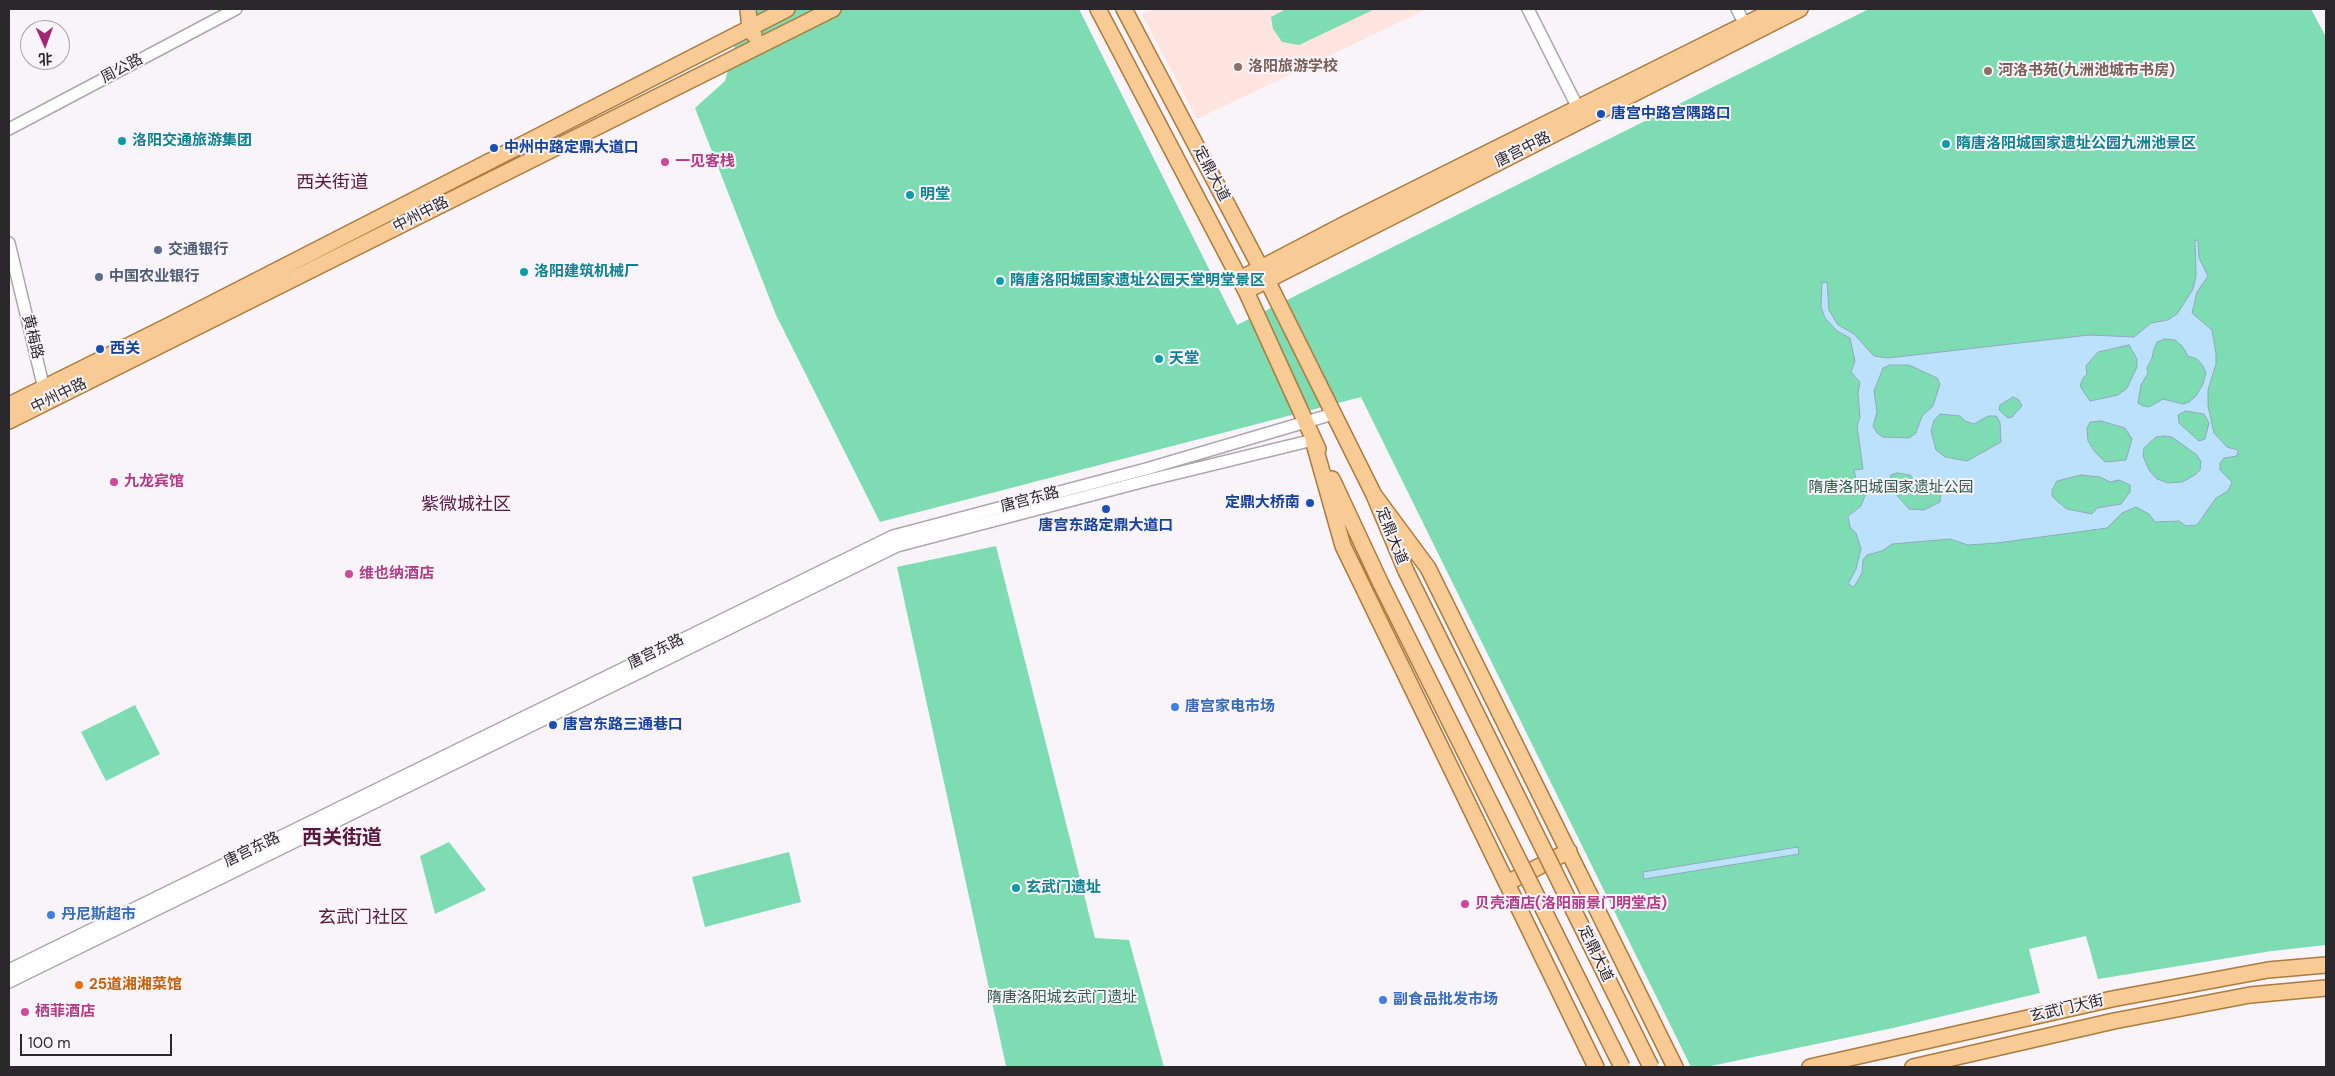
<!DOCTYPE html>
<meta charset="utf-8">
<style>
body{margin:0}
#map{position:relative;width:2335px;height:1076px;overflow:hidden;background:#f9f3fa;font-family:"DM Sans","Noto Sans SC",sans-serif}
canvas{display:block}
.frame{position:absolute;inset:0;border:10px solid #2a282a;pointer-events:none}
.north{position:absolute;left:20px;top:20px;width:50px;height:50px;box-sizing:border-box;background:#f9f3fa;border:1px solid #a6a2a7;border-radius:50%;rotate:178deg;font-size:14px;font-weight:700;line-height:20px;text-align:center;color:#2a282a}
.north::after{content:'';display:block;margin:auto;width:18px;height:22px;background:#a42576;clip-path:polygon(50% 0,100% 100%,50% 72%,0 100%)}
.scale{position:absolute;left:20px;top:1034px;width:152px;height:22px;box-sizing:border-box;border:2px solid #2a282a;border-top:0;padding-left:6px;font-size:15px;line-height:18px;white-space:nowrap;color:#2a282a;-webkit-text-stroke:4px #f9f3fa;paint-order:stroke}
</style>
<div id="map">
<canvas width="2335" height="1076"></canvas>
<div class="frame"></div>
<div class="north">北</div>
<div class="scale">100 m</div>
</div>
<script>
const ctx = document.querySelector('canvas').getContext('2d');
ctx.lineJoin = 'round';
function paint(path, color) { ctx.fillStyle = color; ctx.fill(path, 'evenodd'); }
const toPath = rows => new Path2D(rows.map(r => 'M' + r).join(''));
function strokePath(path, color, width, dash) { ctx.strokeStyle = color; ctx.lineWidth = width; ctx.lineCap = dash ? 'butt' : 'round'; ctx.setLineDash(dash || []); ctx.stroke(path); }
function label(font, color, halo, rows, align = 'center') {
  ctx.font = font + ' "DM Sans","Noto Sans SC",sans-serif'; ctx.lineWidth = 4; ctx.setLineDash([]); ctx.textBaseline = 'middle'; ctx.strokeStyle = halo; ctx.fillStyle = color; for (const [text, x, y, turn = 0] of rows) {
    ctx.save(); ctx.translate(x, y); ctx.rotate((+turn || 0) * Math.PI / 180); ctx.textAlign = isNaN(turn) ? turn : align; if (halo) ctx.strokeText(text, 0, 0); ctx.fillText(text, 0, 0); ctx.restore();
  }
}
paint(toPath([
 [1154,9,1427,9,1197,119,1142,15]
]), '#ffe5e0');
paint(toPath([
 [745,9,1079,9,1237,325,1869,9,2311,9,2326,37,2326,945,2272,951,2098,979,2086,936,2029,949,2040,993,1893,1028,1706,1067,1691,1067,1361,397,880,522,776,315,695,108,725,81],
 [1286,9,1375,9,1299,45,1282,42,1273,29,1271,17],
 [996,546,1095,938,1129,940,1164,1067,1004,1067,1006,1066,897,567],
 [135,705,160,754,106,781,81,732],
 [449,842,486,890,435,914,420,856],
 [789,852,801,902,705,927,692,877]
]), '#7ddcb2');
const water = toPath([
 [2195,240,2198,241,2199,258,2208,276,2197,292,2192,313,2212,330,2216,354,2216,364,2208,390,2208,406,2214,433,2227,447,2238,450,2237,456,2224,458,2220,463,2220,470,2232,482,2228,491,2216,498,2197,525,2186,526,2179,521,2155,522,2149,514,2136,507,2122,513,2107,528,1997,543,1968,545,1950,539,1892,544,1882,551,1867,555,1863,560,1862,573,1854,587,1848,584,1856,569,1861,549,1856,533,1850,527,1848,516,1861,506,1866,493,1857,483,1854,470,1863,469,1857,426,1860,417,1858,393,1860,382,1851,372,1855,361,1850,338,1837,331,1825,318,1821,307,1822,283,1827,282,1829,310,1838,325,1854,334,1874,356,1888,358,2089,335,2134,337,2151,323,2168,320,2177,314,2193,289,2196,276,2195,240],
 [2165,339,2175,340,2182,346,2188,356,2197,359,2203,366,2206,373,2203,384,2196,396,2189,402,2183,404,2163,399,2149,407,2143,406,2138,403,2141,385,2148,373,2147,368,2152,358,2154,349,2157,342,2165,339],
 [2129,345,2137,359,2137,367,2127,388,2118,395,2090,401,2080,386,2083,378,2087,374,2086,366,2098,352,2129,345],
 [1890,365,1909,365,1937,378,1940,384,1933,406,1922,416,1916,433,1909,438,1883,437,1877,433,1873,426,1877,412,1874,391,1883,368,1890,365],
 [2013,397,2019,400,2022,406,2012,417,2008,418,1999,410,2000,405,2013,397],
 [2186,411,2204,414,2209,423,2205,439,2199,441,2179,423,2178,415,2186,411],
 [1940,414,1960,416,1965,421,1974,424,1988,416,1996,416,2000,422,2001,442,1967,461,1945,457,1936,450,1931,431,1934,420,1940,414],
 [2101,421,2125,428,2132,439,2126,460,2105,462,2095,452,2088,441,2087,428,2090,422,2101,421],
 [2164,436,2172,437,2197,455,2201,462,2200,470,2195,475,2182,482,2168,483,2157,479,2149,470,2143,456,2144,448,2156,437,2164,436],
 [1897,473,1910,475,1915,481,1921,483,1935,484,1941,493,1940,502,1924,510,1909,509,1892,490,1889,483,1891,475,1897,473],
 [2081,475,2100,477,2110,482,2119,480,2130,485,2130,492,2121,504,2097,508,2092,514,2067,509,2058,502,2052,496,2052,490,2057,481,2081,475],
 [1798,847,1799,854,1644,879,1643,872,1798,847]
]);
paint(water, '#bce2fb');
strokePath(water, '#90aabc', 1);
const minor = toPath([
 [1528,9,1578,108],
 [1737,9,1748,30],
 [9,129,236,9],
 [9,243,45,393],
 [9,970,893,536,1146,469,1333,414],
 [9,982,897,546,1149,480,1313,440]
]);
const major = toPath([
 [748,9,750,29,754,35],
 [1098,9,1246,291,1318,449],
 [1124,9,1267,280,1374,495,1406,571],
 [1240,279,1347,223,1776,9],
 [1246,291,1800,9],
 [9,405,168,326,787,9],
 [9,421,833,9],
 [1313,440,1343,546,1596,1067],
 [1332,479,1381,584],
 [1374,495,1428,568,1675,1067],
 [1507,883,1569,851],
 [1810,1067,2112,999,2268,970,2326,965],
 [1913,1067,2114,1021,2250,995,2326,988]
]);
strokePath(minor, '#aea8ae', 14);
strokePath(major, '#ab7c3f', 18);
strokePath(minor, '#fff', 11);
strokePath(major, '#f7cb93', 15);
const majorBridge = toPath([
 [1406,571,1651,1067],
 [1381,584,1622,1067]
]);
strokePath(majorBridge, '#ab7c3f', 18, []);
strokePath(majorBridge, '#f7cb93', 15);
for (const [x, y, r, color] of [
 [1238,67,5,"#8d6e63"],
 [1988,71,5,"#8d6e63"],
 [1601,114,5,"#1a4fb4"],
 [122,141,5,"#0f9aa8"],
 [1946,144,5,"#0f9aa8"],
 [494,148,5,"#1a4fb4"],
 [665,162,5,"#d1479c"],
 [910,195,5,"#0f9aa8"],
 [158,250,5,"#5c6f8a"],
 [524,272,5,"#0f9aa8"],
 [99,277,5,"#5c6f8a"],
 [1000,281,5,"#0f9aa8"],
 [100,349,5,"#1a4fb4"],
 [1159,359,5,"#0f9aa8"],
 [114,482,5,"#d1479c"],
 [1310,503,5,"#1a4fb4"],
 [1106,509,5,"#1a4fb4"],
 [349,574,5,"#d1479c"],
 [1175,707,5,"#3f7fe0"],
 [553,725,5,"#1a4fb4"],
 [1016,888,5,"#0f9aa8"],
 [1465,904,5,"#d1479c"],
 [51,915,5,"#3f7fe0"],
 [79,985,5,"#e8710a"],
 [1383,1000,5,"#3f7fe0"],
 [25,1012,5,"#d1479c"]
]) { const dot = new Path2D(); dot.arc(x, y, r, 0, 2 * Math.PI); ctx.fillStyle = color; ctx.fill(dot); strokePath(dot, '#f9f3fa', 2); }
label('bold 15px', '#785e54', '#f9f3fa', [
 ["洛阳旅游学校",1248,67],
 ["河洛书苑(九洲池城市书房)",1998,71]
], 'left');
label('15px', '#2a282a', '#f9f3fa', [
 ["周公路",122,69,-28],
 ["唐宫中路",1523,150,-27],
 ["定鼎大道",1211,174,62],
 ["中州中路",421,215,-27],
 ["黄梅路",32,337,76],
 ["中州中路",59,396,-26],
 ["唐宫东路",1030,500,-15],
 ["定鼎大道",1391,536,68],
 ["唐宫东路",656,652,-26],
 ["唐宫东路",252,850,-26],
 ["定鼎大道",1595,954,64],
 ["玄武门大街",2067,1009,-13]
]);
label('bold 15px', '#164399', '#f9f3fa', [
 ["唐宫中路宫隅路口",1611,114],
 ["中州中路定鼎大道口",504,148],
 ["西关",110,349],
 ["定鼎大桥南",1300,503,"right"],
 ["唐宫东路定鼎大道口",1106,526,"center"],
 ["唐宫东路三通巷口",563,725]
], 'left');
label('bold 15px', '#0d838f', '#f9f3fa', [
 ["洛阳交通旅游集团",132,141],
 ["隋唐洛阳城国家遗址公园九洲池景区",1956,144],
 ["明堂",920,195],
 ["洛阳建筑机械厂",534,272],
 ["隋唐洛阳城国家遗址公园天堂明堂景区",1010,281],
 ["天堂",1169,359],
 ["玄武门遗址",1026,888]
], 'left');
label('bold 15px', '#b23c85', '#f9f3fa', [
 ["一见客栈",675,162],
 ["九龙宾馆",124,482],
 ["维也纳酒店",359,574],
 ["贝壳酒店(洛阳丽景门明堂店)",1475,904],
 ["栖菲酒店",35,1012]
], 'left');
label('bold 15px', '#4e5e75', '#f9f3fa', [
 ["交通银行",168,250],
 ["中国农业银行",109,277]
], 'left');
label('15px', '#2c5d48', '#f9f3fa', [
 ["隋唐洛阳城国家遗址公园",1891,488],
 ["隋唐洛阳城玄武门遗址",1062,998]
]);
label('bold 15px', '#366cbe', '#f9f3fa', [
 ["唐宫家电市场",1185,707],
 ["丹尼斯超市",61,915],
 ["副食品批发市场",1393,1000]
], 'left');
label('bold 15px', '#c56008', '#f9f3fa', [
 ["25道湘湘菜馆",89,985]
], 'left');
label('18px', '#571a3f', '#f9f3fa', [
 ["西关街道",332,183],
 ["紫微城社区",466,505],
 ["玄武门社区",363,918]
]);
label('bold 20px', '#571a3f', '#f9f3fa', [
 ["西关街道",342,839]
]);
</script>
